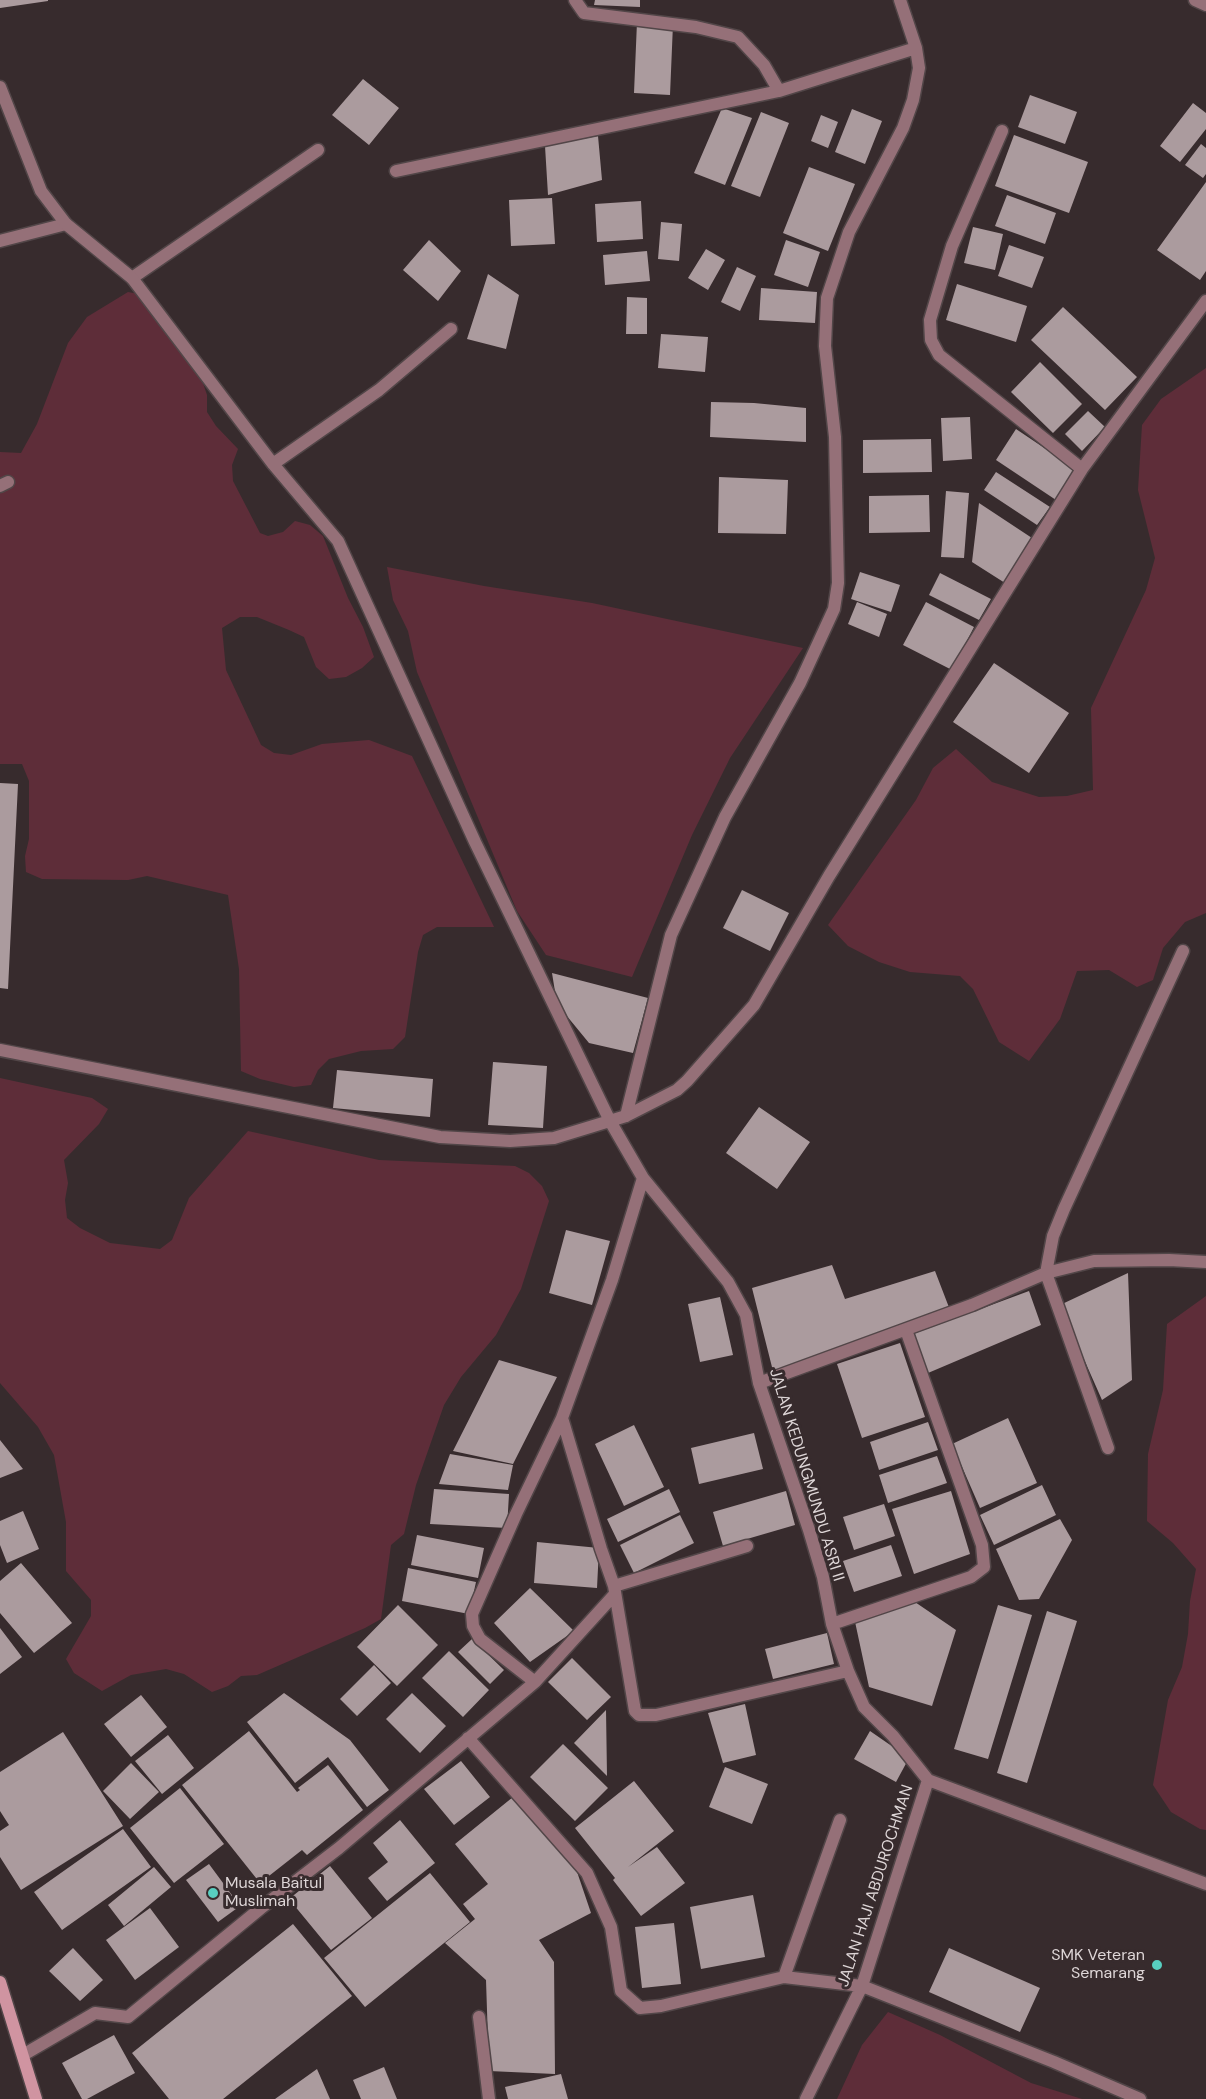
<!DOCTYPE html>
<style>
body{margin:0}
canvas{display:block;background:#372b2d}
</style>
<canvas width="1206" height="2099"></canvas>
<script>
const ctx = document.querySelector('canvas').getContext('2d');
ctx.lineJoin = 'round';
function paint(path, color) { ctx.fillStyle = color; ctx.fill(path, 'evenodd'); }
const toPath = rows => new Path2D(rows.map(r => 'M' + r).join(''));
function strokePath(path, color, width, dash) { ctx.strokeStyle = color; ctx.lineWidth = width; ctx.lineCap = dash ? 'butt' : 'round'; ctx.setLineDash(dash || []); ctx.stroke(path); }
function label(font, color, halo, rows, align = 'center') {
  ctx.font = font + ' "DM Sans",sans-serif'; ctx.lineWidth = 6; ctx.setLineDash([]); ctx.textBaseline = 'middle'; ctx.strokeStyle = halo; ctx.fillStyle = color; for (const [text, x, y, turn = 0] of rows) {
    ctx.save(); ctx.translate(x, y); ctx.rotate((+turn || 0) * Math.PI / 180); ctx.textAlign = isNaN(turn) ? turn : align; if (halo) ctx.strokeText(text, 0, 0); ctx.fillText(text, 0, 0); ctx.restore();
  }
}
paint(toPath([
 [128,292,144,295,158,305,189,342,207,395,207,412,216,426,238,449,232,465,233,481,260,533,268,536,283,532,295,521,310,525,323,536,348,598,363,627,374,657,362,668,346,677,329,679,316,667,304,637,289,630,257,617,240,617,222,628,226,670,261,745,274,753,291,755,322,744,369,740,412,756,494,927,437,927,423,935,418,952,405,1037,393,1049,361,1051,329,1059,318,1070,311,1085,294,1087,260,1079,241,1071,239,969,228,895,147,876,128,880,42,879,26,872,25,856,29,839,29,781,22,764,0,764,0,452,21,453,37,424,68,343,87,317],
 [1206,368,1206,913,1185,922,1163,948,1153,980,1137,987,1109,970,1077,971,1060,1019,1029,1061,999,1042,973,989,960,976,910,972,879,962,848,946,828,925,916,800,933,768,956,749,992,782,1039,797,1067,796,1093,790,1091,708,1146,590,1155,558,1138,490,1142,425,1161,399],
 [387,567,484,586,592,603,803,648,730,758,692,835,632,977,546,955,517,911,417,672,408,631,393,600],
 [0,1078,92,1098,108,1109,99,1124,64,1160,68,1183,65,1200,67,1218,80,1228,110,1243,160,1249,172,1240,189,1198,248,1131,379,1160,515,1166,529,1173,542,1186,549,1201,521,1289,496,1335,461,1377,444,1405,416,1485,404,1534,391,1545,381,1619,365,1628,257,1675,241,1676,228,1686,212,1692,184,1674,166,1669,131,1675,102,1691,74,1673,66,1659,91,1616,91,1600,66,1571,66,1522,54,1455,38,1427,0,1383],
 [1206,1296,1206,1830,1200,1829,1171,1812,1153,1785,1168,1700,1182,1667,1188,1634,1190,1601,1196,1569,1173,1543,1147,1521,1148,1454,1163,1390,1167,1324],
 [888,2012,940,2035,1031,2083,1082,2099,837,2099,862,2045]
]), '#5e2d39');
paint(toPath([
 [0,0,48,0,48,1,0,8],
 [595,0,640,0,640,7,594,5],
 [637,22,673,24,670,95,634,93],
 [363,79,399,108,369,145,332,115],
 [1030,95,1077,112,1065,144,1018,127],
 [1193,103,1206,113,1206,129,1180,162,1160,146],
 [722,108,752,118,725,185,694,173],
 [852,109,882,121,865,164,835,152],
 [761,112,789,123,760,197,731,186],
 [821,115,838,122,828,148,811,141],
 [1014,135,1088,162,1069,213,995,186],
 [598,136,602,180,548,195,545,146],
 [1201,144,1206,148,1206,174,1203,178,1185,165],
 [809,167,855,184,828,251,783,233],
 [1206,182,1206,271,1200,280,1157,250],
 [1007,195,1056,213,1045,244,995,226],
 [552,198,555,244,511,246,509,200],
 [641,201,643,239,597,242,595,204],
 [661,222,682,224,679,261,658,259],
 [973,227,1003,234,995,270,964,263],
 [429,240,461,271,438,301,403,270],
 [786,240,820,252,808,287,774,275],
 [1009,245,1044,257,1032,288,998,276],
 [706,249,725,260,708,290,688,278],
 [647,251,650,281,605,285,603,255],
 [737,267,756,276,740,311,721,302],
 [488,274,519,295,506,349,467,339],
 [957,284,1027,306,1016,342,946,320],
 [761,288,817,292,815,323,759,320],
 [627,297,647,298,647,334,626,334],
 [1063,307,1137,377,1105,410,1031,340],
 [661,334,708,337,705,372,658,368],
 [1040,362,1082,404,1053,433,1011,392],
 [711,402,754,403,806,408,806,442,710,437],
 [1088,411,1105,427,1082,451,1065,434],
 [970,417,972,459,943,461,941,418],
 [1016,429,1077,470,1056,500,996,460],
 [931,439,932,472,863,473,863,440],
 [996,472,1050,507,1037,525,984,490],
 [719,477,788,480,786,534,718,533],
 [946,491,969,493,964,558,941,557],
 [929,495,930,532,869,533,869,496],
 [979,503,1032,538,1005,583,972,562],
 [860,572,900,585,891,612,851,599],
 [940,573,991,599,979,620,929,595],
 [857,602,887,614,879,637,848,624],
 [926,602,974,627,952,670,903,645],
 [994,663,1069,713,1029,773,953,722],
 [0,783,18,784,8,989,0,988],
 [742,890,789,913,770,951,723,928],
 [552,973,648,998,633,1053,589,1043,557,1004],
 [493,1062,547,1066,543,1128,488,1125],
 [337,1070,433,1079,430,1117,333,1108],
 [759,1107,810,1142,777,1189,726,1153],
 [566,1230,610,1241,592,1305,549,1293],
 [832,1265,845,1299,935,1271,950,1310,773,1371,752,1288],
 [1128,1273,1132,1380,1102,1400,1060,1305],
 [1029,1291,1041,1325,928,1373,913,1334],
 [720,1297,733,1355,700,1362,688,1304],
 [900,1343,925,1417,862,1438,837,1364],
 [499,1360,557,1377,513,1464,453,1451],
 [1008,1418,1037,1483,980,1508,952,1444],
 [928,1422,938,1450,879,1470,870,1442],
 [634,1425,664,1487,624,1506,595,1444],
 [754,1433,763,1469,699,1484,691,1448],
 [0,1440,23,1469,0,1478],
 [450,1454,513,1465,508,1490,439,1484],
 [937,1456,947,1483,888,1503,879,1475],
 [1042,1485,1056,1515,994,1545,980,1515],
 [434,1489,509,1494,507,1528,430,1524],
 [669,1489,680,1512,618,1542,607,1519],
 [786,1491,795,1525,723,1546,713,1512],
 [951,1491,970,1554,914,1574,892,1509],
 [884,1504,895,1536,854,1550,843,1517],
 [23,1511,39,1549,7,1563,0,1545,0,1521],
 [680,1515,694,1543,634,1573,620,1545],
 [1060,1519,1072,1540,1039,1599,1019,1600,996,1549],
 [417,1535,484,1548,478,1578,411,1565],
 [537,1542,599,1548,597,1588,534,1583],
 [891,1545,902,1576,854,1592,843,1561],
 [21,1563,72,1623,34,1653,0,1613,0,1581],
 [408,1568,476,1582,469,1614,402,1601],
 [530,1588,574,1631,530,1662,494,1623],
 [912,1600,956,1630,932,1706,869,1687,854,1617],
 [398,1605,438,1645,397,1686,357,1647],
 [998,1605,1032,1615,988,1759,954,1749],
 [1047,1611,1077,1621,1027,1783,997,1773],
 [0,1628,22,1657,0,1674],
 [827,1633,834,1664,773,1679,765,1649],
 [472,1639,504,1670,490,1684,458,1652],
 [449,1651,489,1690,463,1717,422,1678],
 [572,1658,611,1697,587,1720,548,1682],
 [374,1665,391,1683,357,1716,340,1699],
 [284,1693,350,1740,389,1790,367,1807,328,1757,295,1783,247,1722],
 [412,1693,446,1726,420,1753,386,1719],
 [141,1695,167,1727,131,1757,104,1724],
 [745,1704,756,1755,723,1763,708,1713],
 [606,1710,607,1776,574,1743],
 [249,1731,297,1792,300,1790,298,1788,328,1765,363,1810,307,1855,302,1850,260,1883,182,1785],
 [870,1731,909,1758,896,1782,854,1759],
 [63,1732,123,1826,21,1890,0,1857,0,1831,9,1825,0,1811,0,1772],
 [168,1735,194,1768,162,1794,135,1761],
 [563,1744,608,1788,575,1821,530,1777],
 [461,1761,490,1797,454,1825,424,1789],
 [131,1763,159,1792,130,1819,103,1791],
 [725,1767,768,1784,752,1824,709,1807],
 [634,1781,674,1831,628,1867,657,1847,685,1883,641,1916,613,1880,615,1878,575,1828],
 [180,1788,224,1844,174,1883,130,1828],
 [513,1797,573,1860,591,1913,539,1940,554,1962,555,2074,489,2071,486,1980,445,1943,475,1919,463,1904,488,1884,455,1844],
 [400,1820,435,1863,387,1901,368,1878,388,1862,373,1843],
 [123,1829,151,1867,62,1930,34,1892],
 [209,1864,240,1906,218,1922,186,1880],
 [330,1866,372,1918,331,1950,289,1899],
 [154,1867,171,1887,124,1926,108,1905],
 [430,1873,470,1922,365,2007,324,1958],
 [753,1895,765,1957,701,1969,690,1907],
 [150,1908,179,1947,135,1980,106,1940],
 [674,1923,681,1984,642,1988,635,1927],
 [293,1924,352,1996,223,2099,169,2099,132,2053],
 [73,1948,103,1980,80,2001,49,1971],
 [949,1948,1040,1988,1020,2032,929,1992],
 [114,2035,135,2073,87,2099,82,2099,62,2063],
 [384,2067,397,2099,361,2099,353,2080],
 [317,2069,330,2099,275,2099],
 [561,2074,568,2099,508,2099,505,2087]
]), '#ab9b9e');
const lane = toPath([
 [0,241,66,224],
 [132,278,318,150]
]);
const street = toPath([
 [575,0,584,13,696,27,738,37,764,65,779,91,916,48],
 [1195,0,1206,5],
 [0,87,41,191,66,224,132,278,273,464,338,541,475,842,610,1121,643,1178,728,1282,746,1315,759,1383,809,1530,823,1577,832,1624,848,1671,864,1707,893,1736,928,1780],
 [1002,131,952,246,930,320,931,340,939,355,1082,469],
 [396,171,779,91],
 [273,464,379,390,451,329],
 [0,486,8,482],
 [0,1050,440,1137,510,1141,554,1138,626,1116,677,1090,687,1081,754,1005,829,876,1082,469,1206,301],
 [626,1116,671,935,725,817,800,683,834,609,838,583,835,437,825,346,827,298,849,232,903,128,913,100,919,68,916,48,900,0],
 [759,1383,972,1305,1046,1273,1053,1236,1064,1209,1183,951],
 [562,1418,601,1549,614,1586,635,1711,639,1715,656,1715,848,1671],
 [1108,1448,1046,1273,1094,1261,1169,1260,1206,1262],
 [614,1586,747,1546],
 [832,1624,971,1577,984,1567,982,1545,906,1330],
 [535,1682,480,1639,473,1626,472,1614,516,1514,562,1418,612,1280,643,1178],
 [468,1738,587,1873,611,1927,621,1991,640,2008,661,2006,784,1977,862,1986,1054,2062,1140,2099],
 [928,1780,1206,1884],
 [784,1977,840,1820],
 [479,2017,489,2099],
 [23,2055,95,2013,128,2017,261,1908,339,1848,535,1682,615,1594],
 [806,2099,862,1986,928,1780]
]);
const secondary = toPath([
 [0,1982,36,2099]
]);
strokePath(lane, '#524648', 15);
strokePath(street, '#524648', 15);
strokePath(secondary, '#524648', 15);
strokePath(lane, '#957078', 12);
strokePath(street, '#957078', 12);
strokePath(secondary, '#d094a1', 12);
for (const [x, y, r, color] of [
 [213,1893,6,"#58cec0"],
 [1157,1965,6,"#58cec0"]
]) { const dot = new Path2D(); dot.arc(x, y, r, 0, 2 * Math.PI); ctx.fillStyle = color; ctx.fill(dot); strokePath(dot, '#372b2d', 2); }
label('16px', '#ded6d7', '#372b2d', [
 ["JALAN KEDUNGMUNDU ASRI II",806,1475,73],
 ["JALAN HAJI ABDUROCHMAN",876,1886,-72]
]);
label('16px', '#ded6d7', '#372b2d', [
 ["Musala Baitul",225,1884],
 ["Muslimah",225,1902],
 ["SMK Veteran",1145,1956,"right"],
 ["Semarang",1145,1974,"right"]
], 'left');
</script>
